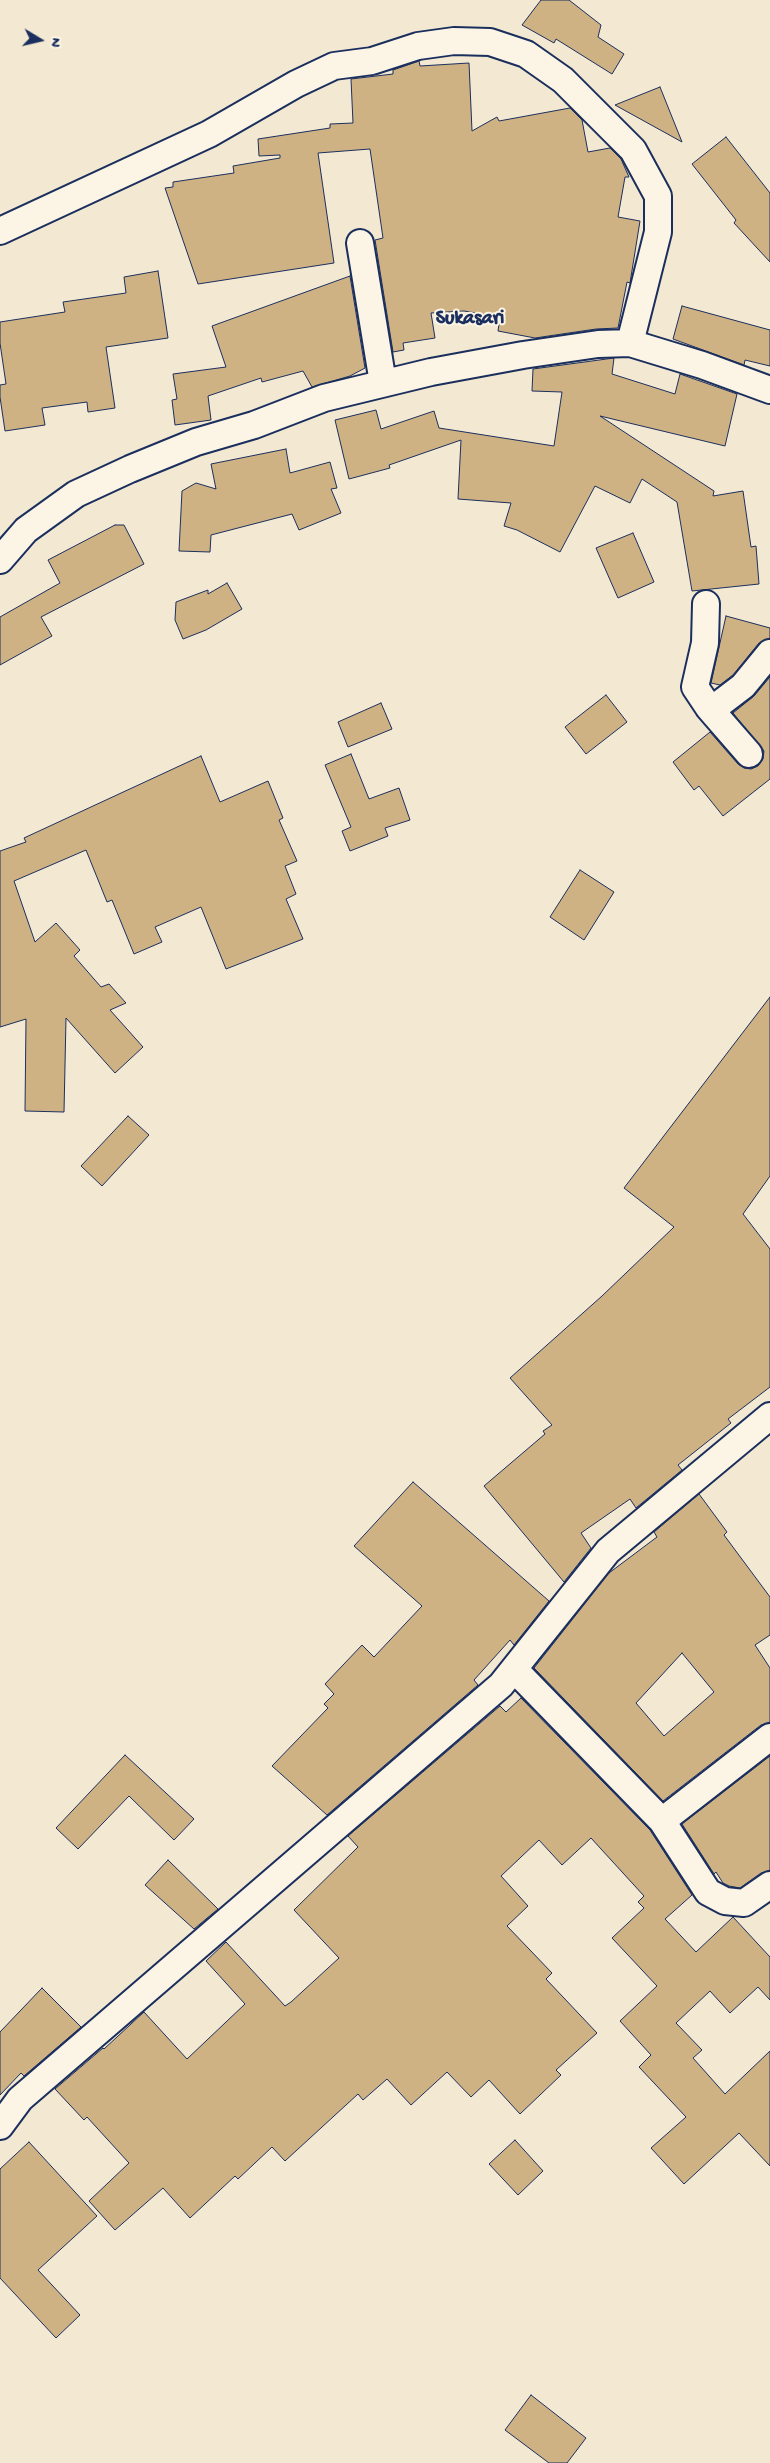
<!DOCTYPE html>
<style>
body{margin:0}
#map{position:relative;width:770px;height:2463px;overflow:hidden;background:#f3e8d2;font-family:"Gochi Hand",sans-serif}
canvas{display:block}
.north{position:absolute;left:15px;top:15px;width:50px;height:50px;-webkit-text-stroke:4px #fcf5e5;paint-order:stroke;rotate:99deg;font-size:14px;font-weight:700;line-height:20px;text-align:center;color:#1b2f5e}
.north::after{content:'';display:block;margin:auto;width:18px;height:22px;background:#1b2f5e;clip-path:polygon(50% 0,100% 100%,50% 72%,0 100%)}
</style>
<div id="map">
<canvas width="770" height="2463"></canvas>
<div class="north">N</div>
</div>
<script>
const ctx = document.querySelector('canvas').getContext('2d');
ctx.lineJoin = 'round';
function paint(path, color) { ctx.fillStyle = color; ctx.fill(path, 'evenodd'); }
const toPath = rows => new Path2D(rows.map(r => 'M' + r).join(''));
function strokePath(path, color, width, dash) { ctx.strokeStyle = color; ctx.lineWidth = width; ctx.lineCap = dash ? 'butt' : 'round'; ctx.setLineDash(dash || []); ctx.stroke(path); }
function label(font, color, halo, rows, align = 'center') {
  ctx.font = font + ' "Gochi Hand",sans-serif'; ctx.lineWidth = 4; ctx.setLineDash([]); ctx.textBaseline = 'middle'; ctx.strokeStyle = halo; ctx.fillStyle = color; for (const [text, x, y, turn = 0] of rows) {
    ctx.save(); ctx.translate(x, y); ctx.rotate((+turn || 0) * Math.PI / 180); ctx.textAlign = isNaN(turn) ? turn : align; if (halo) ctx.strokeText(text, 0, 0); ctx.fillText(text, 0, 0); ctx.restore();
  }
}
const building = toPath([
 [541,0,569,0,601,25,598,37,624,54,612,74,556,39,554,43,522,25,541,0],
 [419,61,420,66,469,63,472,131,497,117,499,121,570,108,582,120,588,152,610,148,621,159,629,177,625,177,618,217,640,221,630,283,627,282,618,328,596,329,535,338,498,331,500,317,464,311,431,313,435,338,403,343,404,350,393,352,375,240,383,238,370,149,318,153,334,263,198,284,165,188,173,187,173,182,234,173,233,166,280,158,280,155,259,156,258,139,330,128,330,124,353,123,351,79,393,74,393,70,419,61],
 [660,87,682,142,615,105,660,87],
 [726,137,770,193,770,262,734,223,736,220,692,164,726,137],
 [158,271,168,338,106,347,115,408,88,412,87,402,42,408,45,425,5,431,0,397,0,385,6,384,0,343,0,322,65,312,63,302,126,293,124,277,158,271],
 [350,276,365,368,350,376,312,387,303,371,262,382,261,378,208,396,211,420,175,425,172,400,177,399,173,374,226,367,212,326,350,276],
 [682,306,770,330,770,366,745,360,744,365,673,339,682,306],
 [614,358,612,374,675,394,680,374,737,394,725,446,600,416,714,491,713,496,743,491,751,547,756,546,759,584,692,591,677,502,642,479,630,503,595,486,560,552,517,530,504,526,511,503,458,499,461,440,389,465,390,468,349,479,335,420,376,410,381,429,434,411,439,428,554,446,562,392,532,391,533,369,614,358],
 [286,449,290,473,330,462,337,488,331,489,341,513,299,530,292,514,211,535,210,552,179,551,182,491,196,483,216,489,211,464,286,449],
 [115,525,124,525,144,564,41,617,52,636,0,665,0,617,60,583,48,560,115,525],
 [633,533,654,582,618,598,596,548,633,533],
 [227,583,242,609,206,630,183,639,175,620,176,602,208,590,208,594,227,583],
 [726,616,770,628,770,638,759,643,733,675,720,685,711,683,726,616],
 [770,677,770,779,723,816,699,786,694,790,673,762,710,732,738,764,744,768,751,769,758,766,763,759,764,751,733,713,754,696,770,677],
 [606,695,627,722,586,754,565,727,606,695],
 [381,703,392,729,348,747,338,722,381,703],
 [351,754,369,799,399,788,410,820,385,828,388,836,350,851,342,831,351,827,325,765,351,754],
 [201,756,220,802,268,781,283,818,279,820,297,861,285,866,296,894,286,899,303,939,226,969,201,907,155,927,162,942,134,954,112,900,107,902,86,850,14,881,35,942,56,923,80,950,74,956,101,987,109,984,126,1003,110,1010,143,1047,115,1073,66,1018,64,1112,25,1111,26,1019,0,1027,0,851,26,842,24,838,201,756],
 [580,870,614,892,584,940,550,917,580,870],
 [770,997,770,1176,743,1214,770,1249,770,1387,728,1419,731,1423,678,1465,682,1470,636,1508,630,1499,581,1533,591,1548,564,1582,484,1486,545,1434,543,1431,552,1425,510,1378,602,1296,674,1227,624,1188,770,997],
 [128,1116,149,1135,102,1186,81,1166,128,1116],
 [413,1482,549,1601,514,1645,510,1640,474,1680,478,1685,327,1815,272,1766,328,1708,324,1704,334,1694,325,1684,362,1645,374,1657,422,1606,354,1546,413,1482],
 [699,1494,727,1532,724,1535,770,1597,770,1635,755,1645,770,1668,770,1722,761,1725,663,1801,534,1668,609,1573,657,1537,654,1532,699,1494],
 [682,1653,714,1692,664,1736,636,1703,682,1653],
 [521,1698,650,1830,692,1895,665,1919,696,1952,733,1917,770,1957,770,2000,758,1987,730,2013,710,1991,676,2023,702,2050,693,2058,725,2094,770,2051,770,2166,739,2133,684,2184,651,2148,686,2117,639,2067,651,2055,620,2021,657,1986,612,1938,644,1908,638,1902,644,1896,591,1838,562,1865,539,1840,501,1876,528,1906,507,1926,552,1973,546,1979,597,2033,556,2070,561,2075,520,2114,489,2080,471,2097,447,2072,411,2105,387,2079,363,2100,358,2094,285,2161,272,2147,238,2179,235,2176,190,2218,163,2188,115,2230,89,2201,129,2163,87,2117,84,2120,55,2089,103,2048,104,2049,144,2012,187,2059,245,2004,206,1961,226,1942,285,2006,291,2002,339,1958,294,1910,358,1847,348,1836,500,1706,506,1712,521,1698],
 [125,1755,194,1819,174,1840,129,1796,78,1849,56,1828,125,1755],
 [770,1756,770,1870,761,1873,740,1888,729,1886,723,1883,716,1872,714,1874,682,1824,770,1756],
 [168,1860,218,1909,194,1929,145,1885,168,1860],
 [42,1988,81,2027,24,2076,21,2073,0,2095,0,2032,42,1988],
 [515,2140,543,2171,518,2195,489,2164,515,2140],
 [29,2142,97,2216,38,2270,80,2315,56,2338,0,2278,0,2169,29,2142],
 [531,2395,586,2438,567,2463,549,2463,505,2430,531,2395]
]);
paint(building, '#cfb284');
strokePath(building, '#1b2f5e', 1);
const minor = toPath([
 [0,231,209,134,296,84,334,66,372,61,418,46,454,41,490,42,526,54,563,80,633,150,658,196,658,232,630,343],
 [360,243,383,383],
 [0,560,26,530,76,494,130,469,196,442,254,425,324,398,431,372,523,355,598,344,630,343,702,365,770,390],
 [706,604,705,643,695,687,709,708,718,705,743,686,770,653],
 [709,708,749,754],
 [514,1669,662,1821,708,1892,725,1901,744,1903,770,1885],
 [662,1821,770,1737],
 [0,2126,20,2099,501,1685,608,1551,770,1416]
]);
strokePath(minor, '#1b2f5e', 30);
strokePath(minor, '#fcf5e5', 26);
label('bold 20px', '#1b2f5e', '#fcf5e5', [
 ["Sukasari",470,320]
]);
</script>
